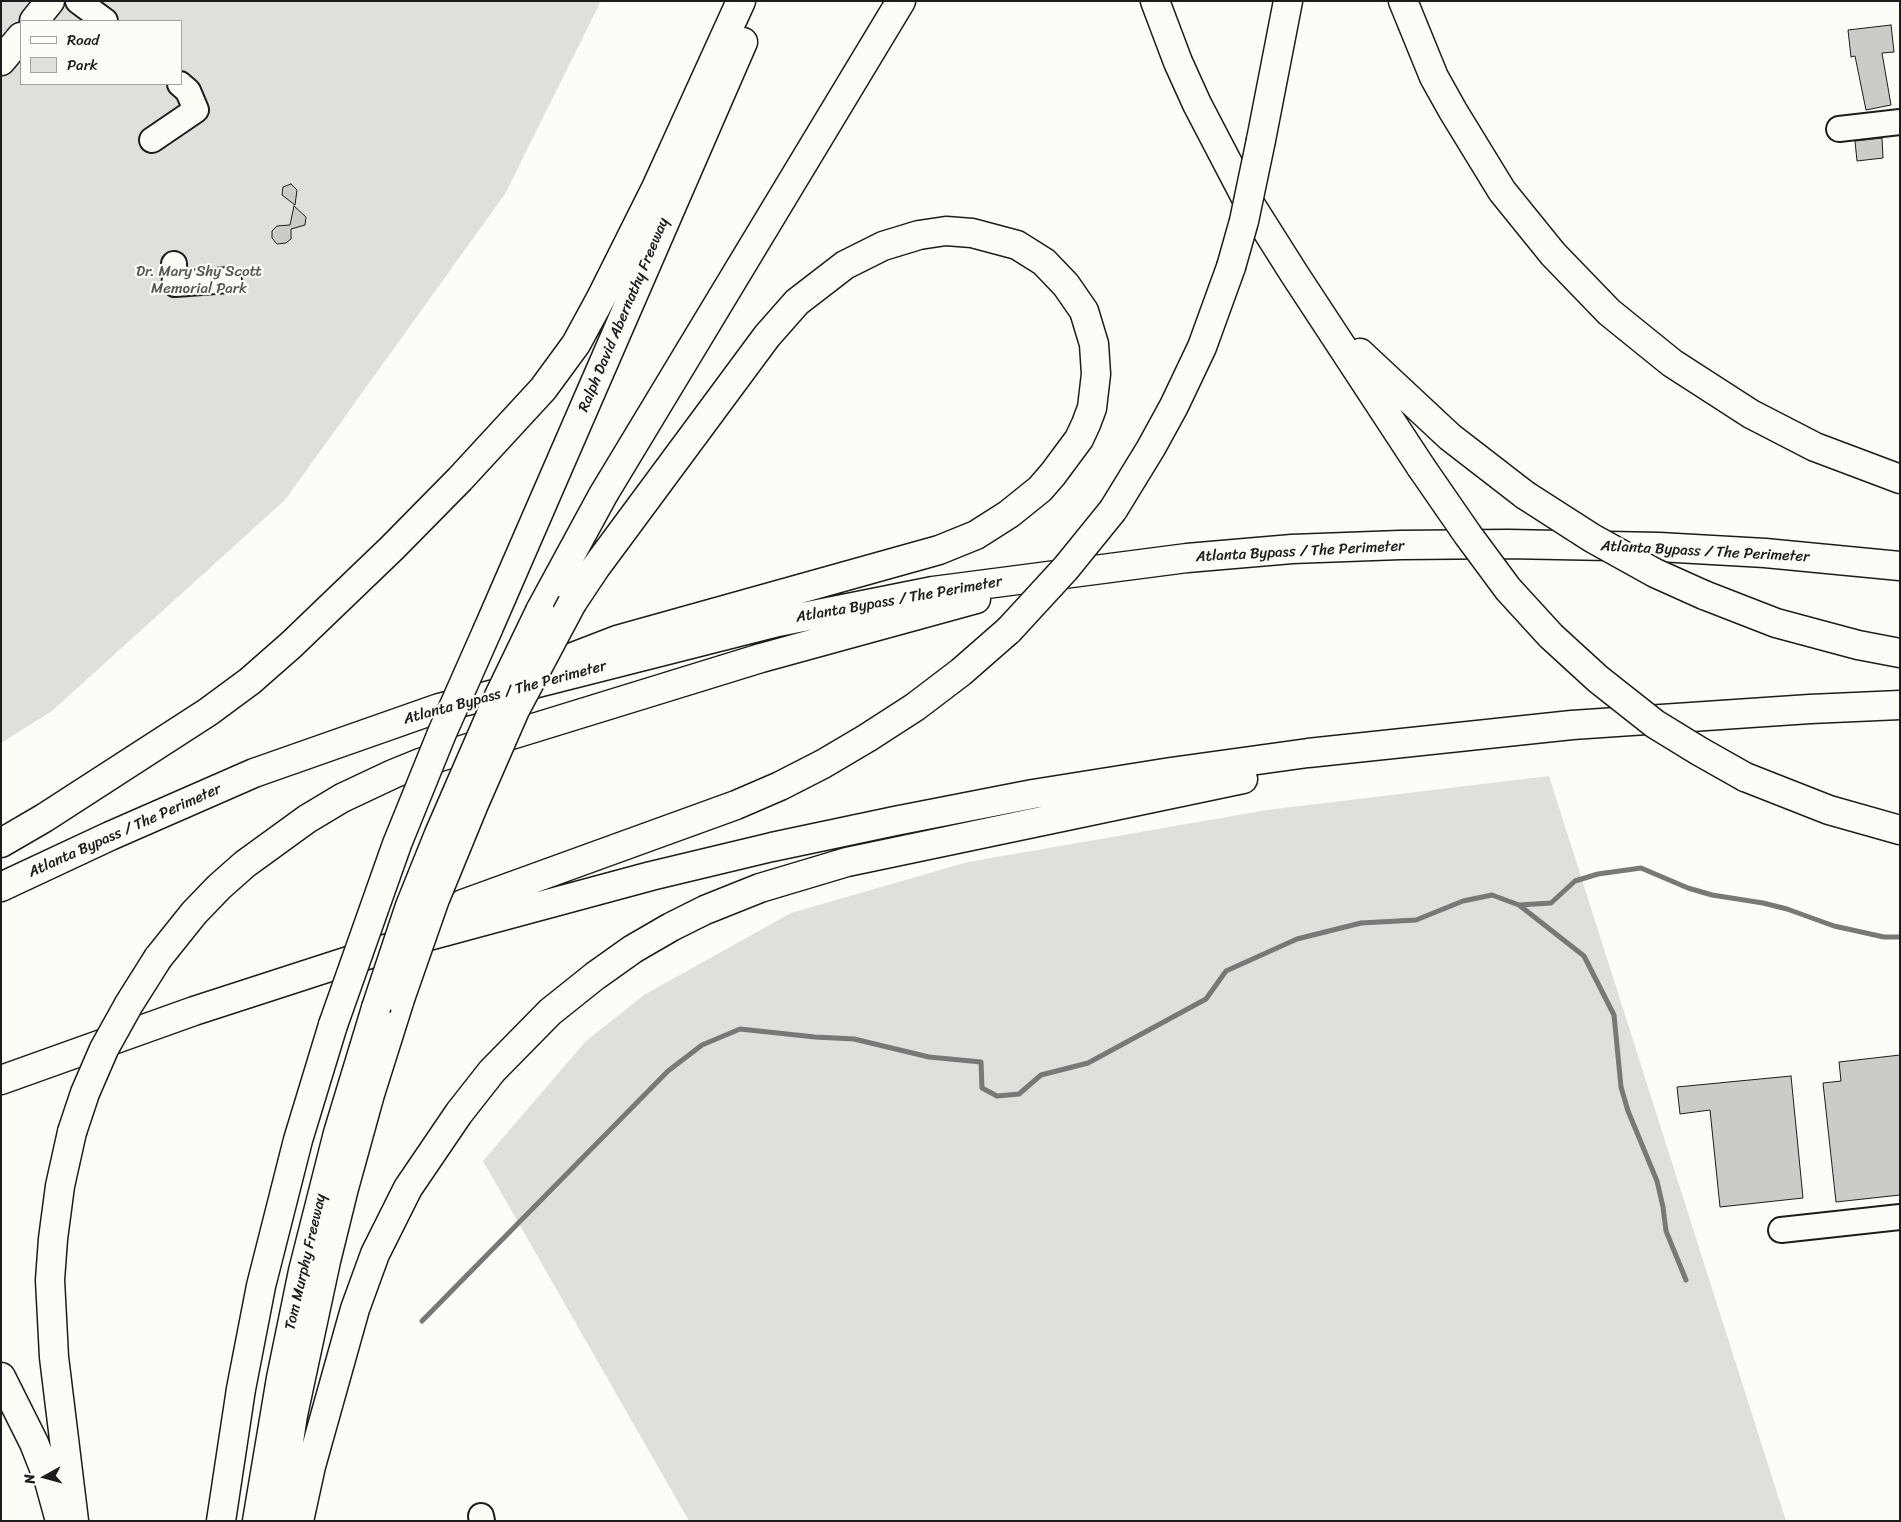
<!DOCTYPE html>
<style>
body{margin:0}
#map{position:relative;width:1901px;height:1522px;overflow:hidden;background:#fdfcf7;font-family:Sriracha,sans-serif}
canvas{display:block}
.frame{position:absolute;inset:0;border:2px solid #1c1c1c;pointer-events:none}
.legend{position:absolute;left:20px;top:20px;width:162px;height:65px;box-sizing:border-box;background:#fdfcf7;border:1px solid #a3a29f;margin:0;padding:6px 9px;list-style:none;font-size:15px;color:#1c1c1c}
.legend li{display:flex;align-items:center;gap:10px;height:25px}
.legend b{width:25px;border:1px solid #a3a29f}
.north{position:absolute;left:20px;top:1452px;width:50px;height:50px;-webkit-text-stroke:4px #fdfcf7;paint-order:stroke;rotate:263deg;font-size:14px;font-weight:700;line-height:20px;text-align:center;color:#1c1c1c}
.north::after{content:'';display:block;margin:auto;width:18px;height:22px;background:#1c1c1c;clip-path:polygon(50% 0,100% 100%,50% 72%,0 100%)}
</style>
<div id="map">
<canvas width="1901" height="1522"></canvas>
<div class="frame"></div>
<ul class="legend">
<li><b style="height:6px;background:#fdfcf7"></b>Road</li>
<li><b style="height:14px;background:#e0dfdb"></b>Park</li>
</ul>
<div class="north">N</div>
</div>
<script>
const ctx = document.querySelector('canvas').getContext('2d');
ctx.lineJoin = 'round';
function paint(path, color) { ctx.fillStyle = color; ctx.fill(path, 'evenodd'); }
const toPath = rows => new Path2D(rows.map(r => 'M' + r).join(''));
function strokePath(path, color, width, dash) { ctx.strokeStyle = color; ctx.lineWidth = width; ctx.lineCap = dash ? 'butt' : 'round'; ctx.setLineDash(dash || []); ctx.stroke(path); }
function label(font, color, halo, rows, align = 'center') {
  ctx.font = font + ' Sriracha,sans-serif'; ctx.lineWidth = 4.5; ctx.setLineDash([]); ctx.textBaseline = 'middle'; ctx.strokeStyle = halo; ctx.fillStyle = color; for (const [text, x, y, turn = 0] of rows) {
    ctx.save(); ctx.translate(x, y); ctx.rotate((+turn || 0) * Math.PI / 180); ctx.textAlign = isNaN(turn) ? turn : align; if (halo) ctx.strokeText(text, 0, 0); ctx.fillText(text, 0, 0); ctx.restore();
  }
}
paint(toPath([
 [1,1,601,1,505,194,285,500,52,711,1,743],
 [21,21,181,21,181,84,21,84],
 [1549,776,1786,1521,689,1521,483,1161,586,1041,644,995,791,913,968,862,1267,810]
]), '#e0dfdb');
strokePath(toPath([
 [1519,905,1551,903,1575,881,1598,874,1641,868,1688,888,1712,895,1763,903,1787,909,1834,926,1884,937,1900,937],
 [422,1321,668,1071,702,1045,740,1029,815,1037,854,1039,929,1057,981,1062,982,1088,997,1096,1019,1094,1041,1075,1088,1063,1206,999,1226,971,1297,939,1361,923,1416,920,1463,901,1492,895,1519,905,1584,956,1614,1015,1621,1087,1628,1111,1657,1181,1663,1207,1666,1231,1686,1280]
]), '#797876', 5);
const building = toPath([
 [1891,25,1894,52,1882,53,1891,105,1866,110,1855,56,1851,57,1848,30,1891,25],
 [1882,138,1883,158,1857,161,1855,141,1882,138],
 [291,184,297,190,295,205,282,195,283,187,291,184],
 [294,206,306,217,305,225,291,229,291,239,286,243,277,244,272,238,272,231,277,226,290,225,294,206],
 [1900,1055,1900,1195,1836,1202,1823,1083,1841,1081,1839,1062,1900,1055],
 [1791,1076,1803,1198,1720,1207,1710,1110,1680,1114,1677,1087,1791,1076]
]);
paint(building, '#cccbc8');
strokePath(building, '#1c1c1c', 1);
const minor = toPath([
 [78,1,105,21],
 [1839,129,1900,122],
 [152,140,196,110,188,91,180,84],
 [174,264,175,284,229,280],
 [1781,1230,1900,1217],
 [481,1516,482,1521]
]);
const major = toPath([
 [34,21,50,1],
 [1,61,21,37]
]);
const highway = toPath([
 [1155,1,1178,62,1197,104,1245,196,1295,275,1421,467],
 [1403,1,1434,77,1453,111,1502,191,1553,254,1609,312,1672,363,1751,414,1815,447,1900,479],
 [1261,140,1288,1],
 [1360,353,1450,437,1525,495],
 [1113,510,1151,448,1174,406,1202,347,1231,267],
 [1704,595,1776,623,1858,645,1900,653],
 [540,611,603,495,901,1],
 [488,629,743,42],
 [560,662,617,640,939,550,976,535,1009,514,1040,489,1053,474,1079,439,1086,424,1092,408,1096,374,1094,344,1084,311,1066,285,1044,262,1017,245,972,233,946,231,919,235,883,246,845,265,797,302,767,336,596,567,572,603],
 [1745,777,1829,810,1900,830],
 [1,843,44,818,208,712,250,681,291,645,392,548,460,479,543,389,576,344,601,298,656,188,741,1],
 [1,887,110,836,254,773,439,708,778,622,933,591,1187,558,1292,549,1400,545,1508,544,1659,547,1765,553,1900,566],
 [427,929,463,904,736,805,780,786,823,764,867,738,915,707,961,672,1009,630],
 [158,958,194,913,219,887,245,864,307,819,342,798,393,774,420,763,761,658,976,599],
 [1,1080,194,1011,410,941,651,876,772,847,895,821,1033,794,1171,772,1308,753,1572,725,1810,709,1900,705],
 [72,1132,60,1186,53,1239,50,1280,54,1357,74,1521],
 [1,1377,34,1443,49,1481,60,1521],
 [221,1521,241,1389,261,1286,298,1140,333,1025],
 [257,1521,281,1378,303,1271,338,1133,376,1008],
 [277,1521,293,1415,326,1261,344,1188,370,1094,400,999],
 [299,1521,311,1466,355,1309,375,1254,408,1188,459,1113,492,1071,550,1012,595,976,633,949,671,927,705,910,760,888,847,862,1243,779]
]);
strokePath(minor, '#1c1c1c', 28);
strokePath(major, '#1c1c1c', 31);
strokePath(highway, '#1c1c1c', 31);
strokePath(minor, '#fdfcf7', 24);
strokePath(major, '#fdfcf7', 28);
strokePath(highway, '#fdfcf7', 28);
const highwayBridge = toPath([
 [1231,267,1244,221,1261,140],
 [1421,467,1468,535,1508,589,1551,636,1598,679,1655,724,1699,751,1745,777],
 [1525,495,1592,538,1655,573,1704,595],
 [1009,630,1066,568,1113,510],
 [400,999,435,899,474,804,515,710,572,603],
 [376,1008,410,906,439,834,499,696,540,611],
 [333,1025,397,844,442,733,488,629],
 [72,1132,85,1093,104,1049,129,1004,158,958]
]);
strokePath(highwayBridge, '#1c1c1c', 31, []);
strokePath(highwayBridge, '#fdfcf7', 28);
label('15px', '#575655', '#fdfcf7', [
 ["Dr. Mary Shy Scott",199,272],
 ["Memorial Park",199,289]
]);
label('15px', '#1c1c1c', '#fdfcf7', [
 ["Ralph David Abernathy Freeway",624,315,-67],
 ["Atlanta Bypass / The Perimeter",1300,552,-3],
 ["Atlanta Bypass / The Perimeter",1705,552,3],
 ["Atlanta Bypass / The Perimeter",899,600,-10],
 ["Atlanta Bypass / The Perimeter",505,693,-15],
 ["Atlanta Bypass / The Perimeter",125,831,-24],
 ["Tom Murphy Freeway",306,1262,-77]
]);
</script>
